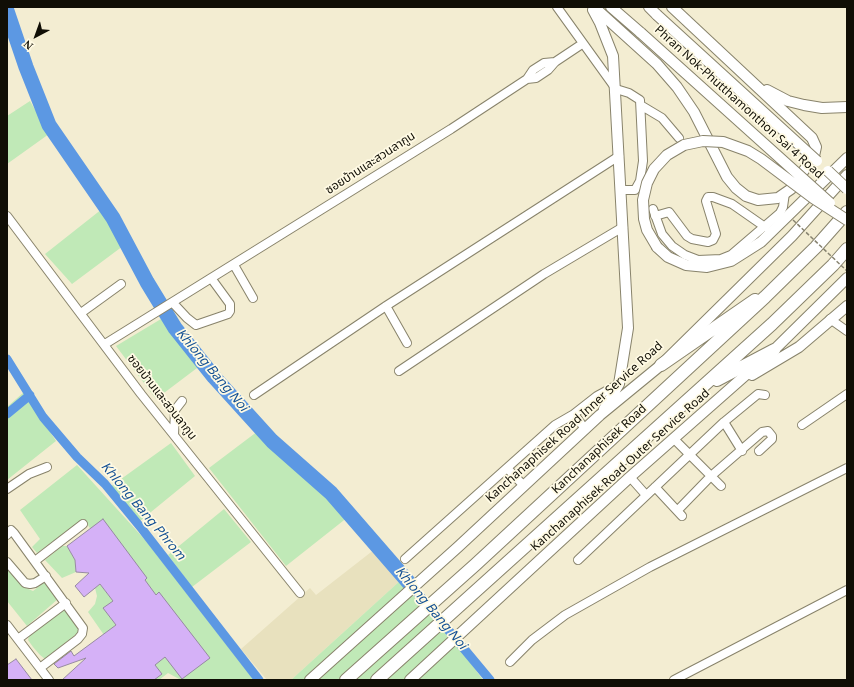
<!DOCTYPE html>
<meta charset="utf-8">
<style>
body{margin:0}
#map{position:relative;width:854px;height:687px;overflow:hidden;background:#f3edd2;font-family:Georgia,serif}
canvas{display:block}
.frame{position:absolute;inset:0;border:8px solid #100e05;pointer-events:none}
.north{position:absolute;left:16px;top:16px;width:40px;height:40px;-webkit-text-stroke:3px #fffae4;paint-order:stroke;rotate:221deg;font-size:11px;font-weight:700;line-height:16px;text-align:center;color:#100e05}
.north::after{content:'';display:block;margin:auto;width:14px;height:18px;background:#100e05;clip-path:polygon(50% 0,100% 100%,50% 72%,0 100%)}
</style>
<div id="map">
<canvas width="854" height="687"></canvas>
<div class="frame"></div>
<div class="north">N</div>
</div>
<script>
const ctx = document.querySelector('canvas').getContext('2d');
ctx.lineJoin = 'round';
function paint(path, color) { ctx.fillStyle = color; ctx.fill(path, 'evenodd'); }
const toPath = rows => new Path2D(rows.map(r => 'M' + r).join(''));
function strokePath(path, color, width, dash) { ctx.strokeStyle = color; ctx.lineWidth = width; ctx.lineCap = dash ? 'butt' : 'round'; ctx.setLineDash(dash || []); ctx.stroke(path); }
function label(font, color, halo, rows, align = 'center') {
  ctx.font = font + ' Georgia,"Noto Sans Thai",serif'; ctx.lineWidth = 3.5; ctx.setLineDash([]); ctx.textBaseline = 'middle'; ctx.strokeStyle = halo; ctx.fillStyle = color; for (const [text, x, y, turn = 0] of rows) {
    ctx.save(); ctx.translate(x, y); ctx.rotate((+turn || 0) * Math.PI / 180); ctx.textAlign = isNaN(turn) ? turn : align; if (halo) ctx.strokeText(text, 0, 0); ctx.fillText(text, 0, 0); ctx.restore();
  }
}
paint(toPath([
 [375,549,402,579,291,680,267,680,241,649,310,588,316,595]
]), '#e8e1be');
paint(toPath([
 [30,101,49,134,7,164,7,116],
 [102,209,123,246,72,284,45,254],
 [161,319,185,349,201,365,156,399,116,346],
 [24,392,56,441,7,480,7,407],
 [258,431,330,496,348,517,286,566,209,468],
 [171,443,195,476,140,521,110,487],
 [77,465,146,541,254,680,181,680,168,673,159,680,124,680,167,647,84,519,37,553,32,547,40,539,20,510],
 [224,509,251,542,192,587,168,555],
 [62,546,67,546,75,560,76,572,62,578,45,560],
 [7,564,26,588,33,591,46,581,58,599,27,626,7,601],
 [402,579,462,651,483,680,291,680],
 [100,584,113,601,116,625,104,635,88,612,95,604,97,596,95,588],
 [68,610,79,626,80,631,45,659,40,655,33,647,28,640,29,636,62,611]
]), '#c0e9b7');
strokePath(toPath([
 [7,359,43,417,77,457,105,484,142,529,259,680],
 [7,414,30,395],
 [410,584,490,680]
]), '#5c98e3', 9);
strokePath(toPath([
 [7,11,26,67,49,125,113,218,147,282,175,328,214,377,272,441,331,493,410,584]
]), '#5c98e3', 15);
const building = toPath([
 [103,519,147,578,145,580,156,595,159,592,210,658,182,679,165,657,155,665,162,674,154,680,62,680,86,658,58,668,54,664,71,651,74,656,116,625,103,608,113,601,100,584,84,597,75,586,89,573,76,572,75,560,67,546,103,519],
 [16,659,32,680,7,680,7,665,16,659]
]);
paint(building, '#d5b1f7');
strokePath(building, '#968aa1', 1);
const minor = toPath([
 [557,7,616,89,629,93,640,100,643,161,640,181,635,190,621,190],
 [527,79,533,70,544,63,555,62],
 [642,106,662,118,679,138],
 [653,209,662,234,672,246,685,255,698,260,721,259,731,255,780,213,783,207,785,193],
 [7,216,141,394,300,593],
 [655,216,669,212,687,236,692,239,708,242,713,240,716,234,706,201,708,197,713,197,732,204,765,227],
 [234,265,253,298],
 [173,303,187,318,196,325,228,314,230,311,230,304,211,278],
 [386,306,407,343],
 [81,313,121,284],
 [830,319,847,331],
 [105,344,451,129,527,79,536,78,548,70,555,62,582,44],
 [399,371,544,274,623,227],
 [254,395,386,306,619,156],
 [574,414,597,396,619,384],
 [724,422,742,451],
 [802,425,847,394],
 [174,435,175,410,182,401],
 [675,440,721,486],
 [507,468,524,486],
 [630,477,646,495],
 [655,487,682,516],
 [7,489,29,474,47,467],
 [678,510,710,477,762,432,768,431,772,436,772,439,759,451],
 [7,535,11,530,14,533,83,628,82,634,78,639,40,668],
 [405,559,555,425,574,414,585,429],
 [578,560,724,422,758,394,765,395],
 [35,561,83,524],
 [7,562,25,583,30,584,35,583,46,576],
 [7,625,49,680],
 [18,639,66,603],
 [510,662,532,640,565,615,650,567,847,468],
 [674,680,847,590]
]);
const major = toPath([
 [594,7,657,64,677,87,694,112,727,177,736,188,746,196,758,200,778,198,791,189,814,156,816,147,812,138,672,7],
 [611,7,641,33],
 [649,7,657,15],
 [593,10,600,23,613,56,628,328,619,384,604,409],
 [767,90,788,101,804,105,822,108,847,107],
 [657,247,668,257,686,265,707,267,731,261,761,242,847,158],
 [752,375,799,347,847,306],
 [310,680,458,547,600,415,661,365,792,236,847,175],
 [410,680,630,477,774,350,847,278]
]);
const highway = toPath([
 [661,365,755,300],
 [717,380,774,350],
 [346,680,475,565,765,297,816,247,847,212],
 [377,680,772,324,833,265,847,249]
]);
strokePath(minor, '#88836b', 10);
strokePath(major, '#88836b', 12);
strokePath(highway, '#88836b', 14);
strokePath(minor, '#fff', 8);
strokePath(major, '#fff', 10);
strokePath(highway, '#fff', 12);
const majorBridge = toPath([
 [657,15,817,161],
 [641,33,830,203],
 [828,171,847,189],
 [657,247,647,230,644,219,643,200,647,183,654,169,667,155,684,145,703,141,723,142,748,151,761,159,813,198,847,220]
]);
strokePath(majorBridge, '#88836b', 12, []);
strokePath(toPath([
 [793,220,847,271]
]), '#878370', 1.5, [4, 2]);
strokePath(majorBridge, '#fff', 10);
label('12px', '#100e05', '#fffae4', [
 ["Phran Nok-Phutthamonthon Sai 4 Road",738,103,42],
 ["ซอยบ้านและสวนลากูน",371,164,-33],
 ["ซอยบ้านและสวนลากูน",161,398,52],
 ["Kanchanaphisek Road Inner Service Road",575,423,-42],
 ["Kanchanaphisek Road",600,450,-43],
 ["Kanchanaphisek Road Outer Service Road",621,471,-42]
]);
label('italic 13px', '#135094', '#fffae4', [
 ["Khlong Bang Noi",211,371,50],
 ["Khlong Bang Phrom",142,512,50],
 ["Khlong Bang Noi",430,609,50]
]);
</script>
